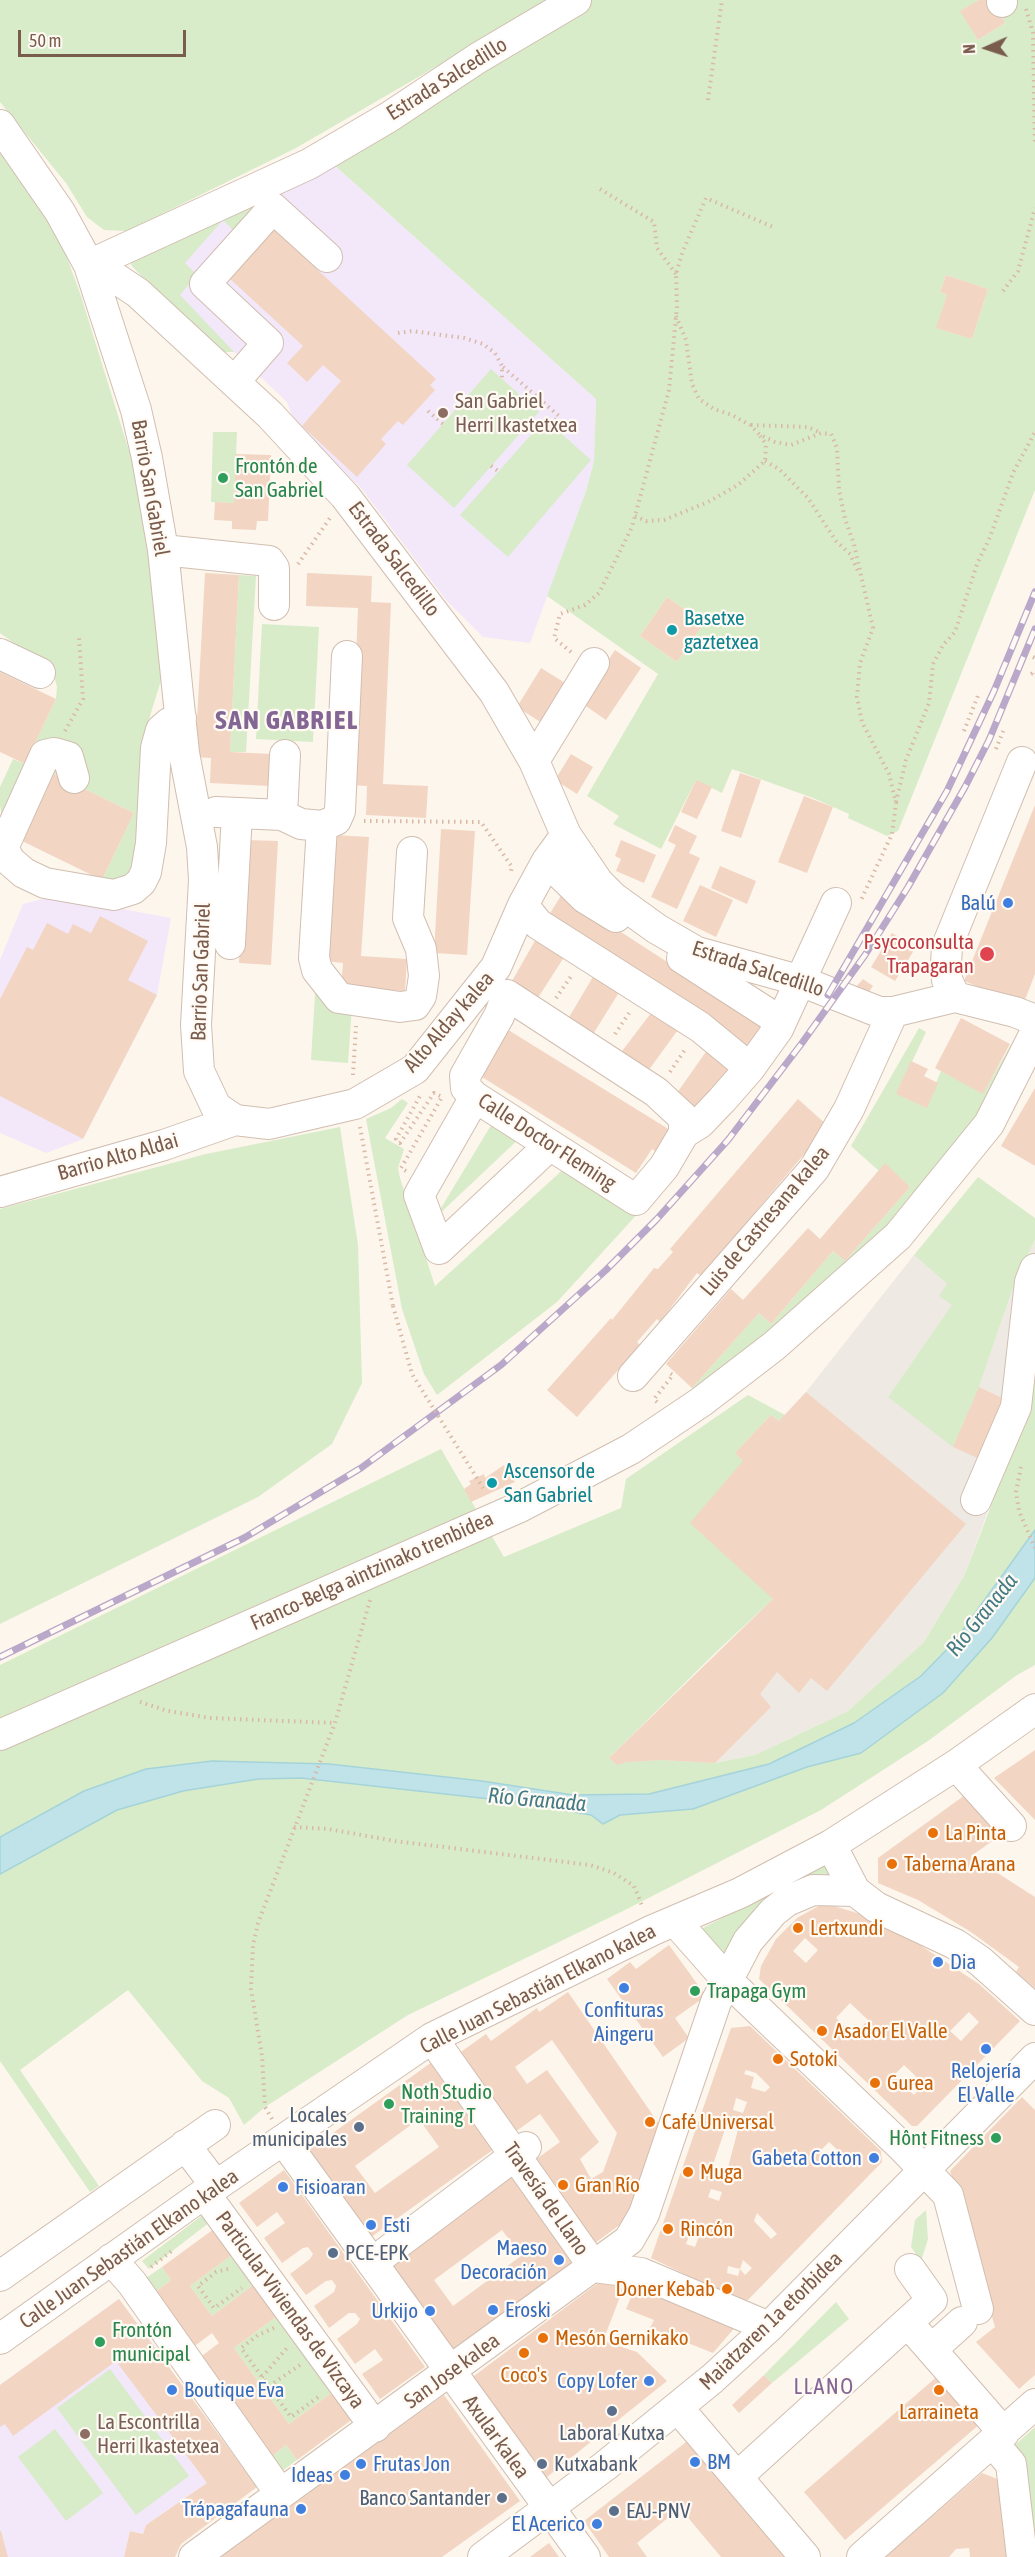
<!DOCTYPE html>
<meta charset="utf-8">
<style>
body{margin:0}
#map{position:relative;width:1035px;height:2557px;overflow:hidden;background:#fdf6ec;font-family:"Asap Condensed",sans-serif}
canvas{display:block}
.north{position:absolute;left:957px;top:18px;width:60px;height:60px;-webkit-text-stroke:4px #fffaf3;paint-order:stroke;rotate:267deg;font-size:16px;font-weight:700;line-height:24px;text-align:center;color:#7a5c4d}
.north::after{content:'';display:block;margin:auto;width:21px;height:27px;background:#7a5c4d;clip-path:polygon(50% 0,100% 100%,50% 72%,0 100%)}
.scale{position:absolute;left:18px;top:30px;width:168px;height:27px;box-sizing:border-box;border:3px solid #7a5c4d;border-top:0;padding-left:8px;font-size:18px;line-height:21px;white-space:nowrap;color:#7a5c4d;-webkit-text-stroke:4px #fffaf3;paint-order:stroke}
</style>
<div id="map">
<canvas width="1035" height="2557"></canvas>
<div class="north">N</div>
<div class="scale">50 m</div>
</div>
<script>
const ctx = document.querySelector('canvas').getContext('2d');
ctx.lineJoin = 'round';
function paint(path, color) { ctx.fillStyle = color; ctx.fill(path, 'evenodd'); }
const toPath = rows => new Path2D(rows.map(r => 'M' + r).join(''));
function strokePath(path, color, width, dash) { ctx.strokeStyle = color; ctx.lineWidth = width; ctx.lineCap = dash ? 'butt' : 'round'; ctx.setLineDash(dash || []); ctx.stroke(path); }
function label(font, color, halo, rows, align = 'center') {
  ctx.font = font + ' "Asap Condensed",sans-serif'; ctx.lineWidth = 4.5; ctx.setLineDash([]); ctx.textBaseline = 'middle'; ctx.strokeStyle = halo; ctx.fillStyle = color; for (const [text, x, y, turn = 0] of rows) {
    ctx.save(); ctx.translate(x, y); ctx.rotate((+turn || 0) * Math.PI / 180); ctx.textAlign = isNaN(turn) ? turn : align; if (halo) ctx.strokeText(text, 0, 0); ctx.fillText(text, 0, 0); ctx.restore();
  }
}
paint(toPath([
 [1035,1240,1035,1377,1032,1390,965,1574,924,1642,848,1711,755,1755,715,1763,662,1760,617,1765,609,1758,773,1599,743,1461,735,1453,771,1415,779,1421,806,1392,914,1255,947,1284,953,1305,888,1397,979,1387,1016,1279]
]), '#efe9e4');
paint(toPath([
 [333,164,596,399,594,461,586,491,530,643,483,637,446,600,361,488,295,424,287,402,234,352,214,352,131,265],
 [53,896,171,918,157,995,83,1139,46,1153,0,1133,0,960,23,904],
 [119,2299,157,2349,125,2372,207,2483,146,2525,143,2534,130,2531,124,2557,0,2557,0,2385]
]), '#f3e8fa');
paint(toPath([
 [0,0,551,0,296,148,127,231,104,230,87,217,66,183,0,102],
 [592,0,979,0,961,11,978,40,1005,23,992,0,1035,0,1035,490,898,831,887,836,848,818,849,814,813,798,732,769,722,793,696,780,661,849,613,824,619,816,587,796,658,674,547,596,586,491,594,461,596,399,333,164],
 [946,275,988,289,972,339,937,328,947,295,940,292],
 [667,597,704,623,677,662,640,636],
 [0,137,63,247,81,296,142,493,166,664,147,726,140,849,127,875,112,883,102,880,134,813,34,764,2,817,0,806,0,787,13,759,25,764,56,699,57,687,54,675,44,665,0,633],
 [271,192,235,232,223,220,185,263,197,275,180,295,234,352,214,352,131,265,132,257],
 [491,369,539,412,454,508,407,465],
 [545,419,591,460,508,557,460,515],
 [213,432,237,432,234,503,211,502],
 [239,575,256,576,246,752,230,752],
 [262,624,319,627,313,742,256,739],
 [315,994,333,996,352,1006,348,1063,311,1060],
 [919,1028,926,1032,897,1094,926,1107,941,1071,983,1093,1019,1031,1025,1034,982,1120,925,1192,700,1394,692,1388,759,1313,771,1324,833,1251,845,1261,910,1187,885,1164,879,1171,851,1146],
 [402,1099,408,1103,385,1138,404,1149,398,1168,400,1178,435,1286,568,1165,641,1210,557,1302,437,1395,424,1374,402,1309,366,1119,391,1108],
 [496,1117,523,1135,435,1218],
 [340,1127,358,1245,362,1383,332,1444,258,1497,0,1624,0,1209,206,1154],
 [978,1177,1035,1218,1035,1240,1016,1279,979,1387,953,1447,888,1397,952,1305,939,1296,947,1284,914,1255],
 [1035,1377,1035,1665,1017,1675,928,1741,821,1810,621,1912,408,2015,265,2107,244,2125,229,2098,202,2081,128,1990,20,2070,99,2186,90,2192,0,2061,0,1665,441,1449,504,1557,621,1508,626,1479,748,1395,785,1415,779,1421,771,1415,735,1453,743,1461,773,1599,716,1652,609,1758,617,1765,627,1762,662,1760,715,1763,755,1755,848,1711,924,1642,965,1574,999,1485],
 [826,1864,843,1883,825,1880,730,1963,701,1929],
 [926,2210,928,2239,921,2261,911,2247,915,2220],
 [204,2214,210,2222,149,2269,142,2261],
 [236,2252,257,2282,212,2316,190,2286],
 [162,2267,171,2280,153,2294,143,2280],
 [836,2302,849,2319,772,2383,764,2375],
 [280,2314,334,2391,289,2424,234,2348],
 [110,2369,189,2476,136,2515,57,2408],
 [1035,2427,1035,2557,1004,2455],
 [55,2429,103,2493,66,2521,18,2457],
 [286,2445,297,2460,282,2471,271,2457]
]), '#d8ecc9');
const water = toPath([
 [1035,1530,1035,1578,992,1638,943,1693,861,1753,807,1767,693,1809,620,1815,603,1824,591,1815,508,1801,301,1778,258,1779,183,1791,117,1810,0,1874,0,1837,84,1791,146,1769,212,1761,329,1764,482,1781,573,1795,649,1794,769,1764,854,1723,921,1676,955,1641,1035,1530]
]);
paint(water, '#bfe3e8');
strokePath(water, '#a5d3da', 1.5);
paint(toPath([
 [979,0,992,0,1005,23,978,40,960,11],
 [271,227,436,379,430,385,435,390,403,425,398,421,381,439,386,444,357,477,302,426,341,381,323,365,307,382,287,363,303,346,228,277],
 [946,275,988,289,972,339,936,328,947,295,940,292],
 [236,454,271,455,268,521,257,521,256,530,232,529,232,521,214,520,215,502,234,503],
 [205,573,239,575,230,752,272,754,270,786,210,783,211,758,195,757],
 [307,573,372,576,371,602,391,603,383,784,428,786,426,818,366,815,367,786,351,785,358,608,306,606],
 [667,597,704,623,677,662,640,636],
 [615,650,641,668,606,720,580,702],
 [541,668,570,686,545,725,517,707],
 [0,672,56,699,25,764,0,752],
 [571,754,593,767,577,794,555,780],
 [50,772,134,813,102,880,18,839],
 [740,773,761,780,741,838,721,831],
 [696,780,712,787,697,819,681,812],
 [804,796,833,807,807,873,778,862],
 [1035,805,1035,974,1023,1005,964,981],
 [675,825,697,836,689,853,700,858,677,909,651,897,676,845,668,841],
 [441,829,475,831,467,955,434,953],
 [335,835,369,837,361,956,407,959,405,991,341,987,343,963,326,961],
 [246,840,278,841,271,965,239,963],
 [621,840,656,855,644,883,616,871,621,859,615,856],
 [720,866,756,881,747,904,711,888],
 [700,885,733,900,716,937,683,921],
 [562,894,720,996,761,1027,741,1052,544,923],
 [100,916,148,941,128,980,157,995,83,1139,0,1096,0,999,27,947,33,950,47,923,68,934,73,924,91,933],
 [540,932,568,951,534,1004,508,988],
 [892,933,916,947,895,981,871,967],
 [597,970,623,986,590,1039,565,1024],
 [863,979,873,986,866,996,855,988],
 [654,1009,680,1027,643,1078,616,1059],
 [961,1018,1010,1044,983,1094,935,1068],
 [505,1028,670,1130,656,1152,652,1149,636,1173,482,1077,493,1059,488,1055],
 [710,1046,735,1065,697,1119,672,1100],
 [911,1061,928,1069,924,1076,938,1083,927,1108,896,1094],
 [1035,1088,1035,1166,1001,1146],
 [798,1099,828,1126,701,1276,697,1273,660,1322,657,1319,637,1342,640,1345,577,1417,547,1390,611,1318,612,1320,654,1268,658,1269,673,1252,670,1249],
 [885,1163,910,1187,845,1261,833,1251,771,1324,759,1313,692,1388,666,1364,731,1289,743,1300,808,1228,820,1239],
 [979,1387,1006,1400,982,1460,953,1447],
 [806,1392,966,1524,827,1691,811,1678,799,1693,777,1672,760,1694,771,1707,715,1763,662,1760,627,1762,617,1765,609,1758,773,1599,690,1523,743,1461,735,1453,771,1415,779,1421],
 [504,1465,515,1482,471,1502,464,1489,471,1484,469,1481,484,1474,485,1478],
 [1035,1750,1035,1820,994,1778],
 [965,1795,974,1808,980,1805,1001,1835,971,1856,1035,1897,1035,1988,1016,1972,1019,1967,971,1932,918,1900,878,1883,878,1858],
 [824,1903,857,1913,920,1945,979,1984,1020,2021,917,2126,912,2126,759,1979,761,1966,776,1939,797,1918],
 [805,1938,818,1950,806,1963,793,1951],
 [850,2003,868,2020,854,2035,836,2018],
 [969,2012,979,2022,961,2041,950,2031],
 [904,2065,924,2084,914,2095,894,2075],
 [669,1945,706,1996,675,2018,689,2038,663,2057,607,1979,630,1962,636,1969],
 [568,1992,659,2124,625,2221,595,2243,535,2160,560,2142,540,2114,515,2132,458,2054,486,2034,491,2041,537,2008,539,2012],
 [552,2040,617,2133,603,2172,591,2179,580,2159,599,2142,547,2070,527,2084,515,2067],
 [750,2026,881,2151,882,2162,745,2303,651,2258,731,2028],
 [746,2070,756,2073,770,2087,765,2092,751,2088,754,2077,744,2074],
 [736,2098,747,2102,743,2113,733,2110],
 [729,2118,740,2122,726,2175,711,2170],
 [829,2142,843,2155,835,2164,820,2151],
 [711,2189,722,2192,719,2201,708,2197],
 [757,2213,777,2234,771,2239,754,2221],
 [693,2224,702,2228,695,2247,686,2244],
 [743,2260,752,2268,745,2275,740,2269,738,2276,727,2273,728,2266,740,2269],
 [432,2062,494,2149,367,2240,305,2153],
 [419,2119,439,2147,375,2193,355,2166],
 [1022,2097,1035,2110,1035,2375,1019,2389,976,2342,995,2327,950,2171],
 [284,2170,425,2367,380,2399,362,2374,383,2360,375,2349,355,2364,337,2339,357,2324,360,2319,355,2313,349,2313,329,2328,314,2306,334,2292,336,2286,332,2280,326,2281,306,2295,290,2274,310,2259,313,2254,308,2247,303,2248,282,2263,264,2238,285,2223,277,2212,257,2227,239,2203],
 [512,2173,575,2261,448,2353,385,2264],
 [502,2230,521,2256,453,2306,434,2280],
 [218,2226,236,2252,190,2286,212,2316,257,2282,280,2314,234,2348,289,2424,334,2391,354,2418,297,2460,286,2445,271,2457,199,2358,219,2343,212,2333,192,2348,153,2294,171,2280,162,2267],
 [602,2280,623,2289,603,2341,637,2352,667,2381,547,2477,537,2476,473,2385,474,2376],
 [638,2281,737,2325,713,2353,650,2328,654,2320,626,2309],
 [119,2299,257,2487,181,2544,175,2557,124,2557,130,2531,143,2534,146,2525,207,2483,116,2361,13,2436,5,2424,0,2427,0,2385],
 [940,2374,981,2423,845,2540,804,2492],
 [764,2375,772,2383,739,2413,732,2405],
 [444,2395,520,2501,442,2557,218,2557],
 [690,2439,791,2557,721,2557,680,2508,637,2543,647,2557,609,2557,584,2521],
 [982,2473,1000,2480,1009,2557,970,2557,969,2548,956,2549,949,2557,885,2557],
 [0,2531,1,2531,8,2557,0,2557],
 [549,2543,559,2557,530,2557]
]), '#f3d5c3');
const minor = toPath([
 [1002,2,1002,0],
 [0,125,60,212,89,265,136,410,147,458,163,550,184,753,202,847,204,880,196,1025,199,1071,216,1107,235,1120,269,1124,355,1104,415,1069,496,967,523,905,547,861,566,835],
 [89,265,105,271,138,293,270,415,345,496,494,692,534,761,566,835,598,882,614,898,657,929,697,952,798,980,879,1012,893,1012],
 [89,265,309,164,389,117,478,58,576,0],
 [234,382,268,343,205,284,273,208,327,257],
 [163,550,269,561,274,568,274,605],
 [0,654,40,673],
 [347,656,340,811,336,820,322,826,314,958,317,970,339,998,400,1007,415,1005,421,996,424,976,421,949,408,918,412,852],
 [534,761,594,663],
 [1022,762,947,946,946,964,947,980,955,997,1015,1012,1035,1020],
 [216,812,282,815,301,824,322,826],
 [282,815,285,755],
 [0,842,10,861,24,873,45,883,114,895,133,889,141,882,146,872,151,843,156,748,161,730,169,723,181,718],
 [3,848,45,755,54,753,68,757,74,778],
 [547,861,585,898,616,917],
 [523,905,538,924,700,1027,750,1068],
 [230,944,237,813],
 [682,958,772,1016],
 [507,995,656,1092,684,1118,684,1133,664,1167,636,1200,475,1097,466,1088,465,1076,499,1016,507,995],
 [475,1097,419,1195,439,1249,550,1145],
 [684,1133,700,1123,722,1100,750,1068,778,1029,836,903],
 [0,1192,164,1145,235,1120],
 [633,1376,814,1169,849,1109,893,1012,955,997],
 [976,1500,1016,1407,1030,1282,1035,1269],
 [0,1735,520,1507,631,1449,701,1402,774,1346,898,1236,989,1124,1035,1033],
 [956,1765,1011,1826],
 [831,1845,855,1891,876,1907,955,1944,980,1961,1035,2010],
 [676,1922,727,1980,903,2148,948,2195,978,2309],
 [432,2038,594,2267,641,2273,769,2327],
 [284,2141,585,2557],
 [185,2145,216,2186],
 [205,2194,375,2427],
 [111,2259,132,2283,280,2493],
 [372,2263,526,2147],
 [0,2276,215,2125],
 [908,2323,1004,2433],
 [0,2339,195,2200,432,2038,653,1930,740,1893,831,1845,956,1765,1035,1709],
 [932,2349,962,2322],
 [678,2408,805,2557],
 [993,2443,1011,2464,1022,2557],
 [737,2477,932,2300,910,2269],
 [194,2557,629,2240,644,2214,716,2002,748,1941,773,1912,787,1901,813,1890,855,1891],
 [483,2557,605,2466,712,2379,769,2327,1035,2058],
 [862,2557,1035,2404]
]);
strokePath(minor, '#d1beb0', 32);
strokePath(toPath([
 [1026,9,1033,33,1035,145],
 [708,100,722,0],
 [600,189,654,222,657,248,676,274],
 [1003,291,1018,271,1035,208],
 [676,316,686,340,692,384,699,399,714,409,732,415,750,425,760,435,775,442,791,445,821,433,831,434,837,448,839,490,845,519,854,544,873,628,860,663,857,697,862,722,889,774,896,803,892,834,861,900],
 [398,333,412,331,464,338,483,344,495,353,502,366,502,379],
 [503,367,559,416,552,424],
 [428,411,443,424],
 [751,425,808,427,821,433],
 [765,461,779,469,808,498,836,541,850,554,858,571],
 [491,466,498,471],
 [635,516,646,521,664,520,708,502,738,485,765,461,766,444,760,436],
 [298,564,330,518],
 [571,652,554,638,560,614,585,605,599,593,632,527,669,390,677,307,676,274,682,253,706,198,773,227],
 [1033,657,1035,658],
 [1031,674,1035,672,1034,674],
 [65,731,83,699,79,637],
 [964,731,979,693],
 [996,749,1004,729],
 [896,802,906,760,929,703,933,664,943,645,955,632,977,564,990,537,1013,473,1035,432],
 [364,821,481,822,512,867,511,871],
 [556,998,572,975],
 [615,1034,629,1013],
 [670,1072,686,1048],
 [353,1075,356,1026],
 [360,1127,393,1306],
 [406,1171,401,1168,442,1097,434,1093,400,1143,396,1139,420,1096],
 [657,1402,654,1399,673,1375,668,1372],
 [1021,1467,1016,1492,1019,1511,1035,1548],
 [140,1702,168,1711,210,1718,335,1723],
 [294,1827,328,1829,395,1841,590,1865,614,1873,634,1886,643,1908],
 [272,2119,265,2107,262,2056,251,1989,253,1945,258,1923,335,1723,370,1600],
 [151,2267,173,2250],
 [228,2269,216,2272,198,2286,214,2308,242,2288],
 [274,2328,258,2335,241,2348,291,2417,321,2395],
 [262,2377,287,2348],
 [269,2386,300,2365]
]), '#d9b8a5', 4, [1.5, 4.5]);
strokePath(minor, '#fff', 30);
const rail = toPath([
 [828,995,947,791,994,691,1035,592],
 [0,1657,244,1538,361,1468,501,1365,606,1270,656,1220,728,1140,802,1043,865,955,908,887,965,787,989,740,1035,629]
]);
strokePath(rail, '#b9a8c9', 7);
strokePath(rail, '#fffaf3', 4.5, [14]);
strokePath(toPath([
 [393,1306,412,1374,483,1488]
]), '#d9b8a5', 4, [1.5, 4.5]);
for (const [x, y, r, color] of [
 [443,413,6,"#8d6e63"],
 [223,478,6,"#2e9e5b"],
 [672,630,6,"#0f9aa8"],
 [1008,903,6,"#3f7fe0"],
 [987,954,8,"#e0444e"],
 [492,1483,6,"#0f9aa8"],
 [933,1833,6,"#e8710a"],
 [892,1864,6,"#e8710a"],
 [798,1928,6,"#e8710a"],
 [938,1962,6,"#3f7fe0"],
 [624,1988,6,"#3f7fe0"],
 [695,1991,6,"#2e9e5b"],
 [822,2031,6,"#e8710a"],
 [986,2049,6,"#3f7fe0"],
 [778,2059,6,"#e8710a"],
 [875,2083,6,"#e8710a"],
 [389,2104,6,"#2e9e5b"],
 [650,2122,6,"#e8710a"],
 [359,2127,6,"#5c6f8a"],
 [996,2138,6,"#2e9e5b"],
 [874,2158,6,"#3f7fe0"],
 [688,2172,6,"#e8710a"],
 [563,2185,6,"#e8710a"],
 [283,2187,6,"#3f7fe0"],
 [371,2225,6,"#3f7fe0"],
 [668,2229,6,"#e8710a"],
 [333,2253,6,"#5c6f8a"],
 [559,2260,6,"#3f7fe0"],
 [727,2289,6,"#e8710a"],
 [493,2310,6,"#3f7fe0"],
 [430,2311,6,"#3f7fe0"],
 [543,2338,6,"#e8710a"],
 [100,2342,6,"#2e9e5b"],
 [524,2353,6,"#e8710a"],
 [649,2381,6,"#3f7fe0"],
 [172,2390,6,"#3f7fe0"],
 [939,2390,6,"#e8710a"],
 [612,2411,6,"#5c6f8a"],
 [85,2434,6,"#8d6e63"],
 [695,2462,6,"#3f7fe0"],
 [361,2464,6,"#3f7fe0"],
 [542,2464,6,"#5c6f8a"],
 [345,2475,6,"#3f7fe0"],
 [502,2498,6,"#5c6f8a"],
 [301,2509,6,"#3f7fe0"],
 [614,2511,6,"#5c6f8a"],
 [597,2524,6,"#3f7fe0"]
]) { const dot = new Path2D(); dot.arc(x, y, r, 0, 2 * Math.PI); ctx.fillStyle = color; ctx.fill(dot); strokePath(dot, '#fffaf3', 2); }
label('21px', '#7a5c4d', '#fffaf3', [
 ["Estrada Salcedillo",447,79,-32],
 ["Barrio San Gabriel",150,488,80],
 ["Estrada Salcedillo",394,559,53],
 ["Estrada Salcedillo",758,969,18],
 ["Barrio San Gabriel",201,972,-88],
 ["Alto Alday kalea",449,1022,-49],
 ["Calle Doctor Fleming",547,1142,33],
 ["Barrio Alto Aldai",118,1157,-16],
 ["Luis de Castresana kalea",765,1221,-50],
 ["Franco-Belga aintzinako trenbidea",372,1571,-24],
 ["Calle Juan Sebastián Elkano kalea",538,1989,-27],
 ["Travesía de Llano",546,2199,55],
 ["Calle Juan Sebastián Elkano kalea",129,2249,-35],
 ["Particular Viviendas de Vizcaya",290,2310,54],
 ["Maiatzaren 1a etorbidea",771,2321,-44],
 ["San Jose kalea",452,2371,-36],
 ["Axular kalea",496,2437,54]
]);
label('21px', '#785e54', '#fffaf3', [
 ["San Gabriel",455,401],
 ["Herri Ikastetxea",455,425],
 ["La Escontrilla",97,2422],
 ["Herri Ikastetxea",97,2446]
], 'left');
label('21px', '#27864d', '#fffaf3', [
 ["Frontón de",235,466],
 ["San Gabriel",235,490],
 ["Trapaga Gym",707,1991],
 ["Noth Studio",401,2092],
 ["Training T",401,2116],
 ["Hônt Fitness",984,2138,"right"],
 ["Frontón",112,2330],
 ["municipal",112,2354]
], 'left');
label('21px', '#0d838f', '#fffaf3', [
 ["Basetxe",684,618],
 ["gaztetxea",684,642],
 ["Ascensor de",504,1471],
 ["San Gabriel",504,1495]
], 'left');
label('21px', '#366cbe', '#fffaf3', [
 ["Balú",996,903],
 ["Dia",950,1962,"left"],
 ["Confituras",624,2010,"center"],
 ["Aingeru",624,2034,"center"],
 ["Relojería",986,2071,"center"],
 ["El Valle",986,2095,"center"],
 ["Gabeta Cotton",862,2158],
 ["Fisioaran",295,2187,"left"],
 ["Esti",383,2225,"left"],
 ["Maeso",547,2248],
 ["Decoración",547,2272],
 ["Eroski",505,2310,"left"],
 ["Urkijo",418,2311],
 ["Copy Lofer",637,2381],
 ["Boutique Eva",184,2390,"left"],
 ["BM",707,2462,"left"],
 ["Frutas Jon",373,2464,"left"],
 ["Ideas",333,2475],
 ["Trápagafauna",289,2509],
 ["El Acerico",585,2524]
], 'right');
label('21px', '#be3a42', '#fffaf3', [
 ["Psycoconsulta",974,942],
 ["Trapagaran",974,966]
], 'right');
label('21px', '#c56008', '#fffaf3', [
 ["La Pinta",945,1833],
 ["Taberna Arana",904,1864],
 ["Lertxundi",810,1928],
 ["Asador El Valle",834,2031],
 ["Sotoki",790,2059],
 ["Gurea",887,2083],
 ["Café Universal",662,2122],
 ["Muga",700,2172],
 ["Gran Río",575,2185],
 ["Rincón",680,2229],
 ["Doner Kebab",715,2289,"right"],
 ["Mesón Gernikako",555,2338],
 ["Coco's",524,2375,"center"],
 ["Larraineta",939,2412,"center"]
], 'left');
label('21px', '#4e5e75', '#fffaf3', [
 ["Locales",347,2115,"right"],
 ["municipales",347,2139,"right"],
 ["PCE-EPK",345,2253],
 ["Laboral Kutxa",612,2433,"center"],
 ["Kutxabank",554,2464],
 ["Banco Santander",490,2498,"right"],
 ["EAJ-PNV",626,2511]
], 'left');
label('italic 22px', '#437c86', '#fffaf3', [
 ["Río Granada",982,1615,-51],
 ["Río Granada",537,1800,5]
]);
ctx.letterSpacing = '1.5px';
label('22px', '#846695', '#fffaf3', [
 ["LLANO",824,2387]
]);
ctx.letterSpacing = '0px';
ctx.letterSpacing = '1.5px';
label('bold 27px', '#846695', '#fffaf3', [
 ["SAN GABRIEL",287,720]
]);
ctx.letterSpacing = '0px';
</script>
